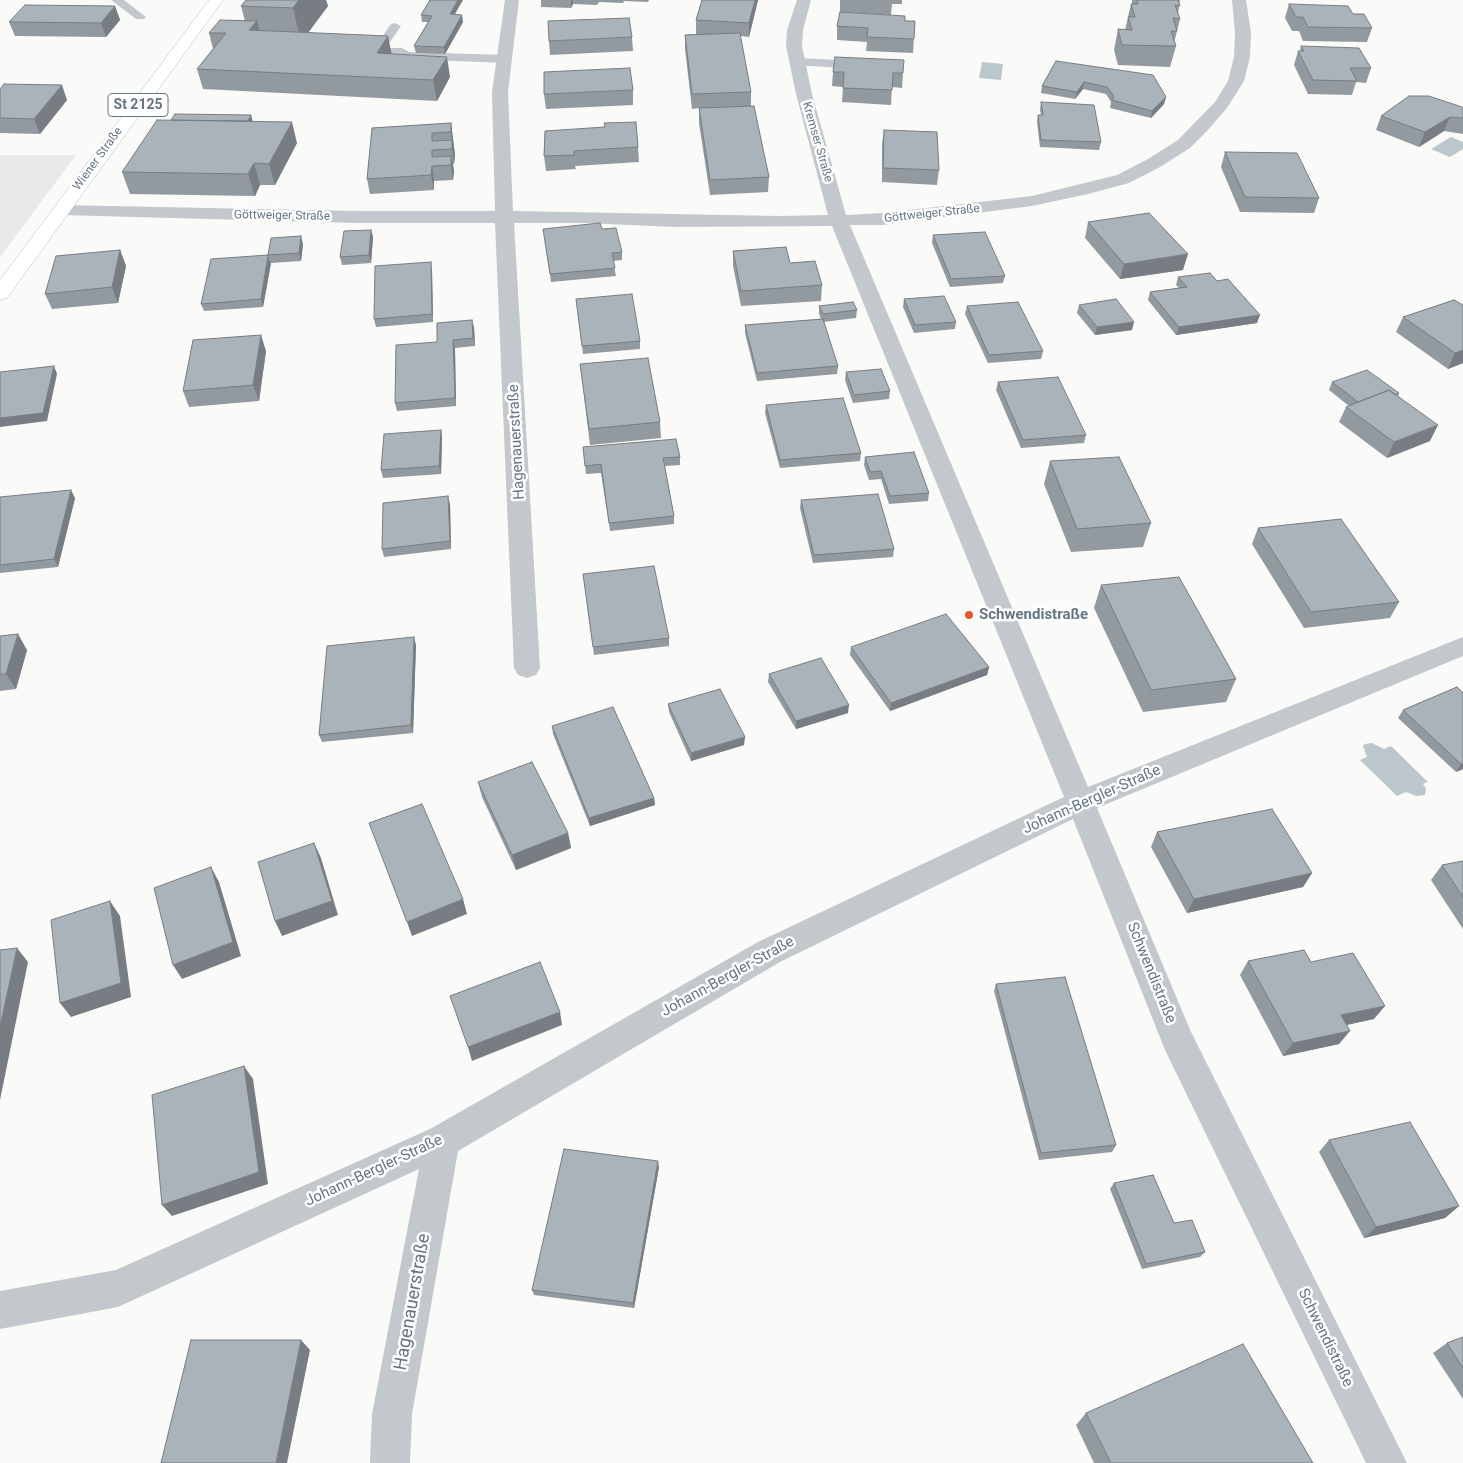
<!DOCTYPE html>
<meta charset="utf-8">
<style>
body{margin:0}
canvas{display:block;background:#fafaf8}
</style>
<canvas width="1463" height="1463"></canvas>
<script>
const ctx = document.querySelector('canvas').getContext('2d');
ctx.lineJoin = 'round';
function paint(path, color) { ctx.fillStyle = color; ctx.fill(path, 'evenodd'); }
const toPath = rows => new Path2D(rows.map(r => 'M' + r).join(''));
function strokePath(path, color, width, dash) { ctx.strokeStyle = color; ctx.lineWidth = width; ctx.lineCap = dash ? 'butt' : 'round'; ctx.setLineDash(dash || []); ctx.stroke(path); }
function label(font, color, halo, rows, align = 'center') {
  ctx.font = font + ' Roboto,sans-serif'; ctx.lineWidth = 5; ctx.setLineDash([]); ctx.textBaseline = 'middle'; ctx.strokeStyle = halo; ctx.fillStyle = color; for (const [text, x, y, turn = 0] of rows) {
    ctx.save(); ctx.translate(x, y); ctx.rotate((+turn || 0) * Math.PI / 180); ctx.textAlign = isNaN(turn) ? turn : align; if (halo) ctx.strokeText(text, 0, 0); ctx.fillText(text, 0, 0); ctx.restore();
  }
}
paint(toPath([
 [0,155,76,155,0,257]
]), '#e8e9e9');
paint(toPath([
 [982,62,1003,64,1001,80,979,78],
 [1451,137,1463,142,1463,149,1450,157,1431,149],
 [1372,743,1384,749,1391,746,1428,782,1423,784,1426,789,1425,795,1416,796,1406,792,1397,796,1360,760,1367,757,1363,746,1365,744]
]), '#bbc7cb');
const primary = toPath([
 [209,0,223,0,7,298,0,300,0,280,209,0]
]);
strokePath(primary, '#b5babe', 1);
paint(toPath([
 [111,0,124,0,146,17,144,19,136,19,111,0],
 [395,23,401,26,386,48,402,48,409,52,504,55,510,59,504,63,406,59,399,55,374,54,372,51,391,24,395,23],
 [797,58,862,61,868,65,862,69,793,65,791,62,793,59,797,58]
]), '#c3c8cc');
paint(toPath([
 [505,0,519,0,508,92,513,211,779,216,828,215,796,94,786,46,787,30,797,0,811,0,803,30,802,46,812,94,846,215,882,213,1032,196,1117,175,1148,159,1178,140,1215,102,1228,81,1234,57,1235,33,1232,0,1246,0,1251,33,1250,57,1244,81,1227,108,1207,131,1190,148,1160,167,1129,183,1088,194,1032,206,882,225,850,225,1088,787,1463,637,1463,656,1097,808,1191,1032,1407,1463,1366,1463,1165,1050,1073,819,780,962,458,1151,412,1414,410,1463,370,1463,372,1414,419,1169,118,1307,0,1329,0,1291,116,1270,430,1129,758,942,1064,797,832,226,675,227,584,223,514,223,540,668,536,675,527,678,518,675,514,668,495,223,357,223,61,215,55,214,52,210,55,206,61,205,357,211,495,211,492,92,505,0]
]), '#c3c8cc');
paint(primary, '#fff');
paint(toPath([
 [246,0,326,0,328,6,308,33,392,54,450,77,437,101,203,89,197,69,213,49,209,33,245,21,241,6],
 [541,0,649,0,648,2,624,1,623,3,599,2,597,5,573,4,571,8,541,7],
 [702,0,758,0,749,37,740,36,751,92,751,106,769,177,768,192,710,195,699,123,699,108,692,109,685,49,685,35,696,34,696,20],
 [840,0,902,0,902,4,892,4,891,15,844,12,905,21,915,21,913,53,866,51,867,42,837,40,837,26,840,12],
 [1132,0,1180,0,1178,14,1180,19,1174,43,1176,46,1170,67,1118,65,1114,50,1118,29,1125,30,1131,4,1132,4],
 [1289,4,1353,14,1372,28,1367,42,1303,41,1299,31,1292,31,1285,18],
 [115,6,120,20,106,37,15,36,9,22],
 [421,15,455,15,463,22,445,54,416,53,414,46,428,22,422,22],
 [632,37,633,51,550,55,549,41],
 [1301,46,1371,68,1366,83,1356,82,1352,95,1308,94,1294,65,1298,51,1300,51],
 [1056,61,1166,97,1164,104,1151,118,1110,108,1111,102,1106,94,1083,89,1075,99,1041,93,1042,86],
 [833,72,903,73,902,88,892,87,891,105,842,102,843,87,832,86],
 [0,89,67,100,40,134,0,133],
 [633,90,633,105,546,109,544,94],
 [1041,102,1101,142,1099,150,1040,147,1037,122,1038,115,1041,115,1040,110],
 [1463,109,1463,134,1444,131,1419,147,1376,130,1381,116],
 [251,115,252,121,297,143,275,185,260,185,255,196,130,194,122,172,171,120],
 [451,123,455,155,454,164,453,164,454,171,453,180,434,181,434,190,370,194,367,179,372,128],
 [884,130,939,170,937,185,882,182,882,144],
 [545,131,638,147,639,162,575,166,576,169,546,171,544,156],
 [1225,152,1319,198,1314,213,1240,212,1221,167],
 [1088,222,1183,270,1120,279,1085,238],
 [543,229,602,229,622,252,622,260,613,261,616,276,551,282],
 [371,230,373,237,371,263,342,265,340,257],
 [933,235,1005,276,1003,283,950,287,932,243],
 [303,244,301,261,271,263,268,255],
 [120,250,126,266,118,303,52,309,45,294],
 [733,251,790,263,822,285,821,301,741,306,733,266],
 [271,263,263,307,204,311,201,304],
 [432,270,433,322,376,327,374,319],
 [1178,277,1217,281,1257,323,1176,335,1148,300,1150,292,1179,288,1176,285],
 [576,299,640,341,640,349,583,354],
 [904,299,956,322,955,329,914,333,903,307],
 [1454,300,1463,363,1448,369,1396,332,1403,317],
 [1079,305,1132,330,1095,335,1077,313],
 [819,306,857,310,856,318,823,322,838,366,837,374,757,381,745,333,745,325,821,319,819,314],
 [967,306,1043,351,1041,359,988,363,965,314],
 [474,327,475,346,455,348,456,406,397,411,395,403,437,342],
 [266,351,259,401,189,407,183,391],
 [580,364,660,422,661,438,590,445],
 [846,372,890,391,889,399,853,403,845,380],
 [998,382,1086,435,1084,443,1021,448,996,390],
 [1332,382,1399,393,1398,396,1430,441,1387,458,1339,422,1346,407,1349,406,1329,390],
 [766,405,861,453,860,461,780,468,765,413],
 [441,430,442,438,441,474,383,478,381,470],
 [583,447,680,457,680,465,665,466,674,516,674,524,610,531,601,473,586,474],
 [865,457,929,493,928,501,889,504,881,479,869,480,864,465],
 [1050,461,1151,523,1143,547,1071,552,1044,484],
 [0,497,75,498,58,567,0,573],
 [801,500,894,549,893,557,813,563,800,508],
 [450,504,451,549,384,557,382,549],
 [1258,528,1399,602,1390,618,1304,628,1252,544],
 [583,574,669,638,669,646,594,655],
 [1101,585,1236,679,1226,702,1143,712,1094,608],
 [0,636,27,650,16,689,0,691],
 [416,645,413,733,322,742,319,735],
 [851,647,989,667,987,675,890,711,850,655],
 [769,674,848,713,796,729,768,682],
 [1457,687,1463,769,1456,772,1398,718,1403,710],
 [668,704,744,745,691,761,669,712],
 [552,726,654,798,655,805,590,826,553,734],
 [478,782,568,833,571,848,516,870,482,797],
 [1157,832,1312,873,1303,887,1187,913,1151,847],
 [1463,861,1463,929,1431,880,1442,865],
 [1248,961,1311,962,1374,1019,1347,1025,1339,1044,1283,1056,1240,975],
 [996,984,1116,1145,1112,1152,1039,1160,994,991],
 [1329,1140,1459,1206,1445,1218,1364,1238,1319,1152],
 [659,1167,634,1308,534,1295,532,1290],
 [1114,1183,1174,1223,1205,1252,1200,1257,1142,1269,1110,1189],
 [1463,1337,1463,1399,1433,1353,1447,1343],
 [1086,1413,1313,1463,1094,1463,1076,1425]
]), '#929a9f');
paint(toPath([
 [299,0,326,0,328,6,301,42,293,8],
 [458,0,463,0,451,21,450,14],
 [571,0,573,0,573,4,571,8],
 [755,0,758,0,749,37,749,23],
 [115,6,120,20,106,37,101,23],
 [462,15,463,22,445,54,444,47],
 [257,21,262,41,249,30],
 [388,36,392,56,377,53],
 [447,57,450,77,437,101,433,80],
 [1084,82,1083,89,1075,99,1077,92],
 [62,85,67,100,40,134,34,119],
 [1166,97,1164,104,1151,118,1152,111],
 [251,115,253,123,240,135],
 [1450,117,1444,131,1419,147,1425,132],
 [292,122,297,143,275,185,269,164],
 [451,123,455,155,454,164,452,149,452,141,451,132],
 [451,156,454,171,453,180,451,165],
 [254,163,260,185,255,196,248,174],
 [432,166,434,181,434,190,431,175],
 [371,230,373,237,371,263,369,255],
 [301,236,303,244,301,261,299,253],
 [120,250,126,266,118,303,112,287],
 [1188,254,1183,270,1120,279,1124,264],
 [268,255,271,263,263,307,261,299],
 [431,262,432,270,433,322,432,314],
 [1260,315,1257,323,1176,335,1179,327],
 [472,320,474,327,475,346,473,338],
 [1134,322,1132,330,1095,335,1097,327],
 [261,335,266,351,259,401,253,385],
 [453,340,455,348,456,406,455,398],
 [1463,350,1463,363,1448,369,1455,353],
 [54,366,57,374,47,421,0,427,0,418],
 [1438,425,1430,441,1387,458,1394,442],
 [441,430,442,438,441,474,439,466],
 [71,490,75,498,58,567,54,559],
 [448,496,450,504,451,549,450,541],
 [18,634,27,650,16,689,6,674],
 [414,637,416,645,413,733,411,725],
 [989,667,987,675,890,711,891,703],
 [849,705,848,713,796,729,796,721],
 [745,737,744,745,691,761,691,753],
 [1461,764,1463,764,1463,769,1456,772],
 [654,798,655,805,590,826,589,818],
 [568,833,571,848,516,870,512,855],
 [314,843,321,858,338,915,282,936,275,921],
 [211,867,219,882,241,956,182,979,173,965],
 [1312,873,1303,887,1187,913,1194,899],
 [463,899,467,914,412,936,407,922],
 [110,901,120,916,131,997,71,1017,60,1003],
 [17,948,28,962,0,1100,0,1027],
 [1385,1006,1374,1019,1331,1028,1341,1015],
 [560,1012,562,1025,472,1061,468,1047],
 [1350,1031,1339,1044,1283,1056,1293,1043],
 [244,1066,253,1079,268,1184,172,1216,162,1205],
 [658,1161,659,1167,634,1308,633,1303],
 [1459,1206,1445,1218,1364,1238,1376,1227],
 [301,1340,310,1350,287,1463,276,1463]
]), '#777d82');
const building = toPath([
 [246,0,299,0,293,8,241,6,246,0],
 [430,0,458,0,450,14,462,15,444,47,414,46,432,16,421,15,430,0],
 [702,0,755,0,749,23,696,20,702,0],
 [1137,0,1178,0,1180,6,1175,5,1180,19,1173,18,1177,31,1171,31,1176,46,1122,45,1118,29,1132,30,1128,17,1135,17,1131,4,1138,4,1137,0],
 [1289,4,1348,6,1353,14,1364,14,1372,28,1308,27,1303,17,1296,17,1289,4],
 [25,5,115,6,101,23,9,22,25,5],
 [840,12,905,16,905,21,915,21,914,39,867,37,868,28,837,26,840,12],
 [629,18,632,37,549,41,548,21,629,18],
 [220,20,257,21,249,30,388,36,377,53,447,57,433,80,197,69,226,33,209,33,220,20],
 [740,33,751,92,692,94,685,35,740,33],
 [1301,46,1359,48,1371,68,1350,68,1357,81,1313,80,1298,51,1304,51,1301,46],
 [835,57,904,60,903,73,893,73,892,90,843,88,844,72,833,72,835,57],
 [1056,61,1153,75,1166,97,1152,111,1112,100,1114,96,1107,87,1084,82,1077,92,1042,86,1056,61],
 [630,68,633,90,544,94,544,72,630,68],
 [4,84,62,85,34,119,0,118,0,89,4,84],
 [1409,96,1429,96,1462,107,1463,109,1463,118,1450,117,1425,132,1381,116,1409,96],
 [1041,102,1094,105,1101,142,1041,140,1038,115,1043,115,1041,102],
 [754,106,769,177,710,180,699,108,754,106],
 [175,114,251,115,248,121,171,120,175,114],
 [157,120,292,122,269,164,254,163,248,174,122,172,157,120],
 [636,122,638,147,574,151,574,155,544,156,545,131,605,127,604,123,636,122],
 [451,123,451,132,432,133,432,141,452,140,452,149,432,150,432,157,451,156,451,165,432,166,431,175,367,179,372,128,451,123],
 [884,130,937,132,939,170,883,168,884,130],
 [1225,152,1297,153,1319,198,1245,197,1225,152],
 [1149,213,1188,254,1124,264,1088,222,1149,213],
 [600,223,602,229,616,228,622,252,612,253,615,268,550,274,543,229,600,223],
 [371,230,369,255,340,257,344,231,371,230],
 [985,232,1005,276,951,279,933,235,985,232],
 [301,236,299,253,268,255,271,238,301,236],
 [786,247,790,263,815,261,822,285,741,291,733,251,786,247],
 [120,250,112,287,45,294,56,256,120,250],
 [268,255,261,299,201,304,211,259,268,255],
 [431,262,432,314,374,319,375,266,431,262],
 [1210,273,1217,281,1228,279,1260,315,1179,327,1150,292,1187,287,1178,277,1210,273],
 [632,294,640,341,582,346,576,299,632,294],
 [944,296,956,322,915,325,904,299,944,296],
 [1116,299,1134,322,1097,327,1079,305,1116,299],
 [1454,300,1463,305,1463,350,1455,353,1403,317,1454,300],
 [853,302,857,310,823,314,819,306,853,302],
 [1018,302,1043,351,989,355,967,306,1018,302],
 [823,319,838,366,757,373,745,325,823,319],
 [472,320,473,338,453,340,455,398,395,403,396,345,437,342,437,323,472,320],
 [261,335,253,385,183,391,193,340,261,335],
 [648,358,660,422,589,429,580,364,648,358],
 [54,366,43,413,0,418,0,372,54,366],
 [881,369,890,391,854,395,846,372,881,369],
 [1367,370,1399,393,1395,395,1389,390,1358,402,1332,382,1367,370],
 [1058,377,1086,435,1023,440,998,382,1058,377],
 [1389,390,1438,425,1394,442,1346,407,1389,390],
 [843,398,861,453,780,460,766,405,843,398],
 [441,430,439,466,381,470,384,434,441,430],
 [676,439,680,457,663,458,674,516,609,523,601,464,585,466,583,447,676,439],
 [914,452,929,493,890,496,881,471,870,472,865,457,914,452],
 [1119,457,1151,523,1077,529,1050,461,1119,457],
 [71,490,54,559,0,565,0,497,71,490],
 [878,494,894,549,814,555,801,500,878,494],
 [448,496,450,541,382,549,383,503,448,496],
 [1341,519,1399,602,1311,612,1258,528,1341,519],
 [654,566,669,638,593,647,583,574,654,566],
 [1179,577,1236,679,1151,690,1101,585,1179,577],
 [946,614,989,667,891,703,851,647,946,614],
 [18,634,6,674,0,674,0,636,18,634],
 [414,637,411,725,319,735,327,646,414,637],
 [821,658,849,705,796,721,769,674,821,658],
 [1457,687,1463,693,1463,764,1461,764,1403,710,1457,687],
 [720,689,745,737,691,753,668,704,720,689],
 [613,707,654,798,589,818,552,726,613,707],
 [532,762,568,833,512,855,478,782,532,762],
 [422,804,463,899,407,922,369,823,422,804],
 [1272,809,1312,873,1194,899,1157,832,1272,809],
 [314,843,332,901,275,921,258,862,314,843],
 [1463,861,1463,897,1442,865,1463,861],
 [211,867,233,942,173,965,154,888,211,867],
 [110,901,121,983,60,1003,51,920,110,901],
 [17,948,0,1027,0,950,17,948],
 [1304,950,1311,962,1353,953,1385,1006,1341,1015,1350,1031,1293,1043,1248,961,1304,950],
 [540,962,560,1012,468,1047,450,996,540,962],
 [1065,977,1116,1145,1041,1153,996,984,1065,977],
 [244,1066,259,1172,162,1205,152,1095,244,1066],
 [1410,1122,1459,1206,1376,1227,1329,1140,1410,1122],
 [564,1149,658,1161,633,1303,532,1290,564,1149],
 [1153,1175,1174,1223,1192,1220,1205,1252,1146,1264,1114,1183,1153,1175],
 [1463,1337,1463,1368,1447,1343,1463,1337],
 [191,1340,301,1340,276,1463,161,1463,191,1340],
 [1243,1344,1313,1463,1111,1463,1086,1413,1243,1344]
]);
paint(building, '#aab3b9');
strokePath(building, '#777d82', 1);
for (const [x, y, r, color] of [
 [969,615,5,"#e4572e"]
]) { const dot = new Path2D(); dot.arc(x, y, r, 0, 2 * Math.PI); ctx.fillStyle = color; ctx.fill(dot); strokePath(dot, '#fff', 2); }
label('12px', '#657683', '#fff', [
 ["Kremser Straße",817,142,74],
 ["Wiener Straße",98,159,-54],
 ["Göttweiger Straße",932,214,-6],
 ["Göttweiger Straße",282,216,1]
]);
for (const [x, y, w] of [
 [138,105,60]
]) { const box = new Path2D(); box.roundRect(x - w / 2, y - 11.5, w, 23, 4); ctx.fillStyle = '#fff'; ctx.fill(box); strokePath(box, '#657683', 1); }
label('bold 14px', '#657683', null, [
 ["St 2125",138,105]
]);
label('15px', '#657683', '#fff', [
 ["Hagenauerstraße",517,442,-93],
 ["Johann-Bergler-Straße",1092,800,-24],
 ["Schwendistraße",1151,973,68],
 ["Johann-Bergler-Straße",728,977,-29],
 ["Johann-Bergler-Straße",374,1171,-25],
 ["Schwendistraße",1325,1338,64]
]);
label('bold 15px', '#657683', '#fff', [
 ["Schwendistraße",979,615]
], 'left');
label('18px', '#657683', '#fff', [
 ["Hagenauerstraße",413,1302,-80]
]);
</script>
